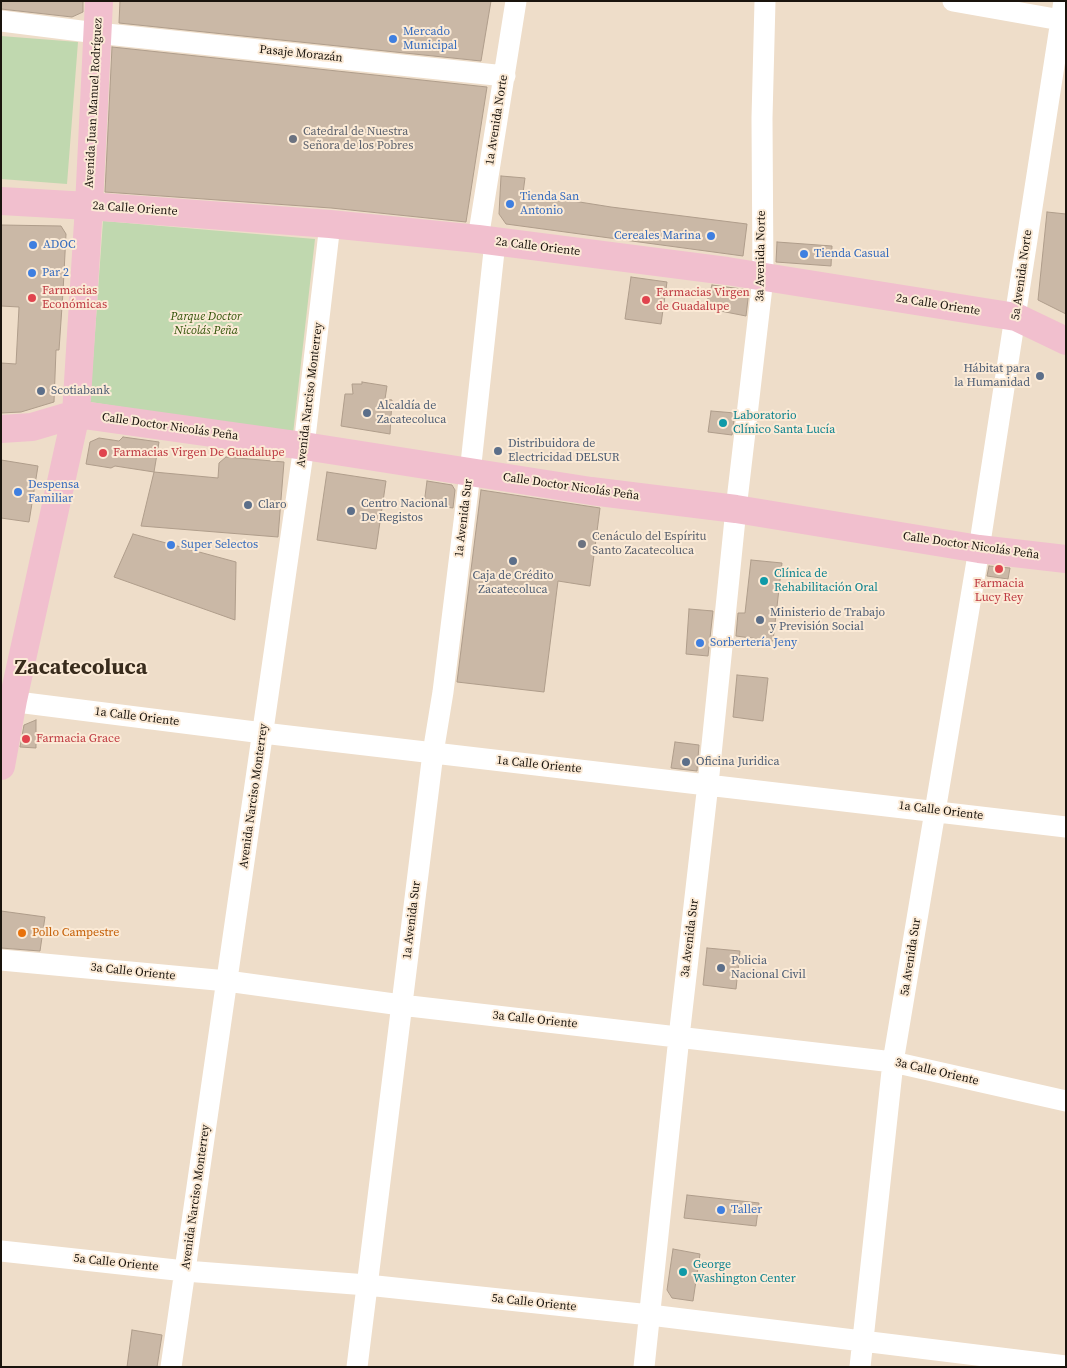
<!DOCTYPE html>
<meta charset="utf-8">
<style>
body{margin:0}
#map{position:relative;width:1067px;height:1368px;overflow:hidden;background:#eeddc9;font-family:"Source Serif 4",serif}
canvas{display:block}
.frame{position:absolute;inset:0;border:2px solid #1a140d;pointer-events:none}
</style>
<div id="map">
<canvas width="1067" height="1368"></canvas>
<div class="frame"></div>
</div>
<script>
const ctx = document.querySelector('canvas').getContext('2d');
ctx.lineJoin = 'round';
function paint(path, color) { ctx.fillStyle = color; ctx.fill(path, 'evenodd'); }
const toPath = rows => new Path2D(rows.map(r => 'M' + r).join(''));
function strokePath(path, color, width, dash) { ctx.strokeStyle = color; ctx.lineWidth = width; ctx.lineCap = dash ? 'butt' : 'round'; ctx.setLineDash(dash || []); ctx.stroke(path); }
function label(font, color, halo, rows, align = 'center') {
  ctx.font = font + ' "Source Serif 4",serif'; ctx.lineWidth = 4; ctx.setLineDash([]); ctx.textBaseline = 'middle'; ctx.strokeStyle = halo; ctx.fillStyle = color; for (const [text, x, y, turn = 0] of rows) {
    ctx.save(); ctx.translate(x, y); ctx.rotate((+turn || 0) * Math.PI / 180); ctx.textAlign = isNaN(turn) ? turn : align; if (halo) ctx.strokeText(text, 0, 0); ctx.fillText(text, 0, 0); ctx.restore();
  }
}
paint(toPath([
 [1,36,78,42,67,184,1,179],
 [103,221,315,239,293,434,90,402]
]), '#c0d8af');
const building = toPath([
 [1,1,83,1,83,12,72,17,1,9,1,1],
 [120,1,491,1,481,61,119,23,120,1],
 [112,47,487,87,466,222,331,208,105,192,112,47],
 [501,176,525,178,523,193,611,207,747,224,743,256,506,224,499,214,501,176],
 [1047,212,1066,214,1066,314,1038,300,1047,212],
 [1,225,61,226,66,234,63,292,59,350,56,350,54,402,21,412,1,413,1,363,16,364,19,307,1,306,1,225],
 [777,242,832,246,831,266,776,262,777,242],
 [631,277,667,282,661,324,625,319,631,277],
 [712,285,749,290,746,316,705,308,712,285],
 [362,382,387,386,385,399,392,400,390,434,341,426,345,394,353,394,352,384,362,384,362,382],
 [711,411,735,413,732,435,708,432,711,411],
 [123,437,159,442,154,472,115,466,111,468,86,464,90,442,99,438,119,441,123,437],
 [226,457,284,462,278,537,141,526,154,472,218,478,219,463,226,457],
 [1,460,38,466,29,522,1,518,1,460],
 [327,472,386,481,376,549,317,540,327,472],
 [427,481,452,485,455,490,453,508,424,504,427,481],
 [481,490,600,508,590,586,558,581,544,692,457,682,481,490],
 [133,534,236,562,235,620,114,577,133,534],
 [751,560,782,563,773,641,736,636,738,613,745,613,751,560],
 [989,566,1010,568,1008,579,987,576,989,566],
 [689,609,713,611,708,656,686,654,689,609],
 [737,675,768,678,763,721,733,717,737,675],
 [36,720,36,748,20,747,24,725,36,720],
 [675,742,699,745,697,771,671,768,675,742],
 [1,911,45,917,40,951,1,948,1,911],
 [707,948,740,951,736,989,703,985,707,948],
 [687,1195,759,1203,756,1226,684,1218,687,1195],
 [673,1249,700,1254,693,1301,672,1298,667,1290,673,1249],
 [132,1330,162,1335,157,1367,127,1367,132,1330]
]);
paint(building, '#cab8a6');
strokePath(building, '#af9d8b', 1);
strokePath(toPath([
 [953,1,1066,21],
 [1,21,97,33,505,76],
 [478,239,516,1],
 [1,700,263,733,1066,827],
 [1,960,227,981,401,1005,893,1062,1066,1101],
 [1,1251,185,1271,367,1285,650,1315,1066,1366],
 [171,1367,304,446,330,224],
 [357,1367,433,753,443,692,470,473,495,242],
 [644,1367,679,1037,708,784,736,509,763,278,762,118,765,1],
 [860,1367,893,1062,979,549,1064,1]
]), '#fff', 21);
strokePath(toPath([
 [1,201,89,206,330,224,478,239,727,271,1016,317,1066,341],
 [1,429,32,427,76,414,304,446,591,491,736,509,979,549,1066,559],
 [1,766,13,700,76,414,89,206,99,1]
]), '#f1bfce', 28);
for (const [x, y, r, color] of [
 [393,39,5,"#3f7fe0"],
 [293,139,5,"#6b7280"],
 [510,204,5,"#3f7fe0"],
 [711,236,5,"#3f7fe0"],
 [33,245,5,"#3f7fe0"],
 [804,254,5,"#3f7fe0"],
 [32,273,5,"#3f7fe0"],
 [32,298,5,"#e0444e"],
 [646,300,5,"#e0444e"],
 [1040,376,5,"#5c6f8a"],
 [41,391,5,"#5c6f8a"],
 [367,413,5,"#5c6f8a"],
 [723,423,5,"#0f9aa8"],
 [498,451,5,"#5c6f8a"],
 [103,453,5,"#e0444e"],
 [18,492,5,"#3f7fe0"],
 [248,505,5,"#5c6f8a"],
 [351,511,5,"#5c6f8a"],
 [582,544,5,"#6b7280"],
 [171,545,5,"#3f7fe0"],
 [513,561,5,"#5c6f8a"],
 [999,569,5,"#e0444e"],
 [764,581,5,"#0f9aa8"],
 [760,620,5,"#5c6f8a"],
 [700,643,5,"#3f7fe0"],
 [26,739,5,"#e0444e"],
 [686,762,5,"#5c6f8a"],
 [22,933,5,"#e8710a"],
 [721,968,5,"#5c6f8a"],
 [721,1210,5,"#3f7fe0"],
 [683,1272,5,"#0f9aa8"]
]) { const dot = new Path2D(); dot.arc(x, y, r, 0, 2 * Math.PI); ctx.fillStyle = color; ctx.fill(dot); strokePath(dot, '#fbead6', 2); }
label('12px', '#366cbe', '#fbead6', [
 ["Mercado",403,32],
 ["Municipal",403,46],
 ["Tienda San",520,197],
 ["Antonio",520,211],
 ["Cereales Marina",701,236,"right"],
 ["ADOC",43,245],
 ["Tienda Casual",814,254],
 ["Par 2",42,273],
 ["Despensa",28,485],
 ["Familiar",28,499],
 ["Super Selectos",181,545],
 ["Sorbertería Jeny",710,643],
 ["Taller",731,1210]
], 'left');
label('12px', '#1a140d', '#fbead6', [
 ["Pasaje Morazán",301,54,6],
 ["Avenida Juan Manuel Rodríguez",94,103,-87],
 ["1a Avenida Norte",497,120,-81],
 ["2a Calle Oriente",135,209,4],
 ["2a Calle Oriente",538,247,7],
 ["3a Avenida Norte",761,256,-89],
 ["5a Avenida Norte",1022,275,-82],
 ["2a Calle Oriente",938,305,9],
 ["Avenida Narciso Monterrey",310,395,-83],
 ["Calle Doctor Nicolás Peña",170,427,8],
 ["Calle Doctor Nicolás Peña",571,487,8],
 ["1a Avenida Sur",464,518,-83],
 ["Calle Doctor Nicolás Peña",971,546,8],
 ["1a Calle Oriente",137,717,7],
 ["1a Calle Oriente",539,765,6],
 ["Avenida Narciso Monterrey",254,796,-82],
 ["1a Calle Oriente",941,811,7],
 ["1a Avenida Sur",412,920,-83],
 ["3a Avenida Sur",690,938,-83],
 ["5a Avenida Sur",911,957,-81],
 ["3a Calle Oriente",133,972,6],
 ["3a Calle Oriente",535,1020,6],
 ["3a Calle Oriente",937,1072,13],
 ["Avenida Narciso Monterrey",196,1197,-82],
 ["5a Calle Oriente",116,1263,6],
 ["5a Calle Oriente",534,1303,6]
]);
label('12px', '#5b616d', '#fbead6', [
 ["Catedral de Nuestra",303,132],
 ["Señora de los Pobres",303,146],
 ["Cenáculo del Espíritu",592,537],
 ["Santo Zacatecoluca",592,551]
], 'left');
label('12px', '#be3a42', '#fbead6', [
 ["Farmacias",42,291],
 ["Económicas",42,305],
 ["Farmacias Virgen",656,293],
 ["de Guadalupe",656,307],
 ["Farmacias Virgen De Guadalupe",113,453],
 ["Farmacia",999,584,"center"],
 ["Lucy Rey",999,598,"center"],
 ["Farmacia Grace",36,739]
], 'left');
label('italic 12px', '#305207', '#fbead6', [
 ["Parque Doctor",206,317],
 ["Nicolás Peña",206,331]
]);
label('12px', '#4e5e75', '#fbead6', [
 ["Hábitat para",1030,369,"right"],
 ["la Humanidad",1030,383,"right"],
 ["Scotiabank",51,391],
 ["Alcaldía de",377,406],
 ["Zacatecoluca",377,420],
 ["Distribuidora de",508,444],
 ["Electricidad DELSUR",508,458],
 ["Centro Nacional",361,504],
 ["De Registos",361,518],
 ["Claro",258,505],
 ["Caja de Crédito",513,576,"center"],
 ["Zacatecoluca",513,590,"center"],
 ["Ministerio de Trabajo",770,613],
 ["y Previsión Social",770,627],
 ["Oficina Juridica",696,762],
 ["Policia",731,961],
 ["Nacional Civil",731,975]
], 'left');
label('12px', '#0d838f', '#fbead6', [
 ["Laboratorio",733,416],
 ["Clínico Santa Lucía",733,430],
 ["Clínica de",774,574],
 ["Rehabilitación Oral",774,588],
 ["George",693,1265],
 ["Washington Center",693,1279]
], 'left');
label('12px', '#c56008', '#fbead6', [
 ["Pollo Campestre",32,933]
], 'left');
label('bold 22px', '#382b1c', '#fbead6', [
 ["Zacatecoluca",81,668]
]);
</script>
